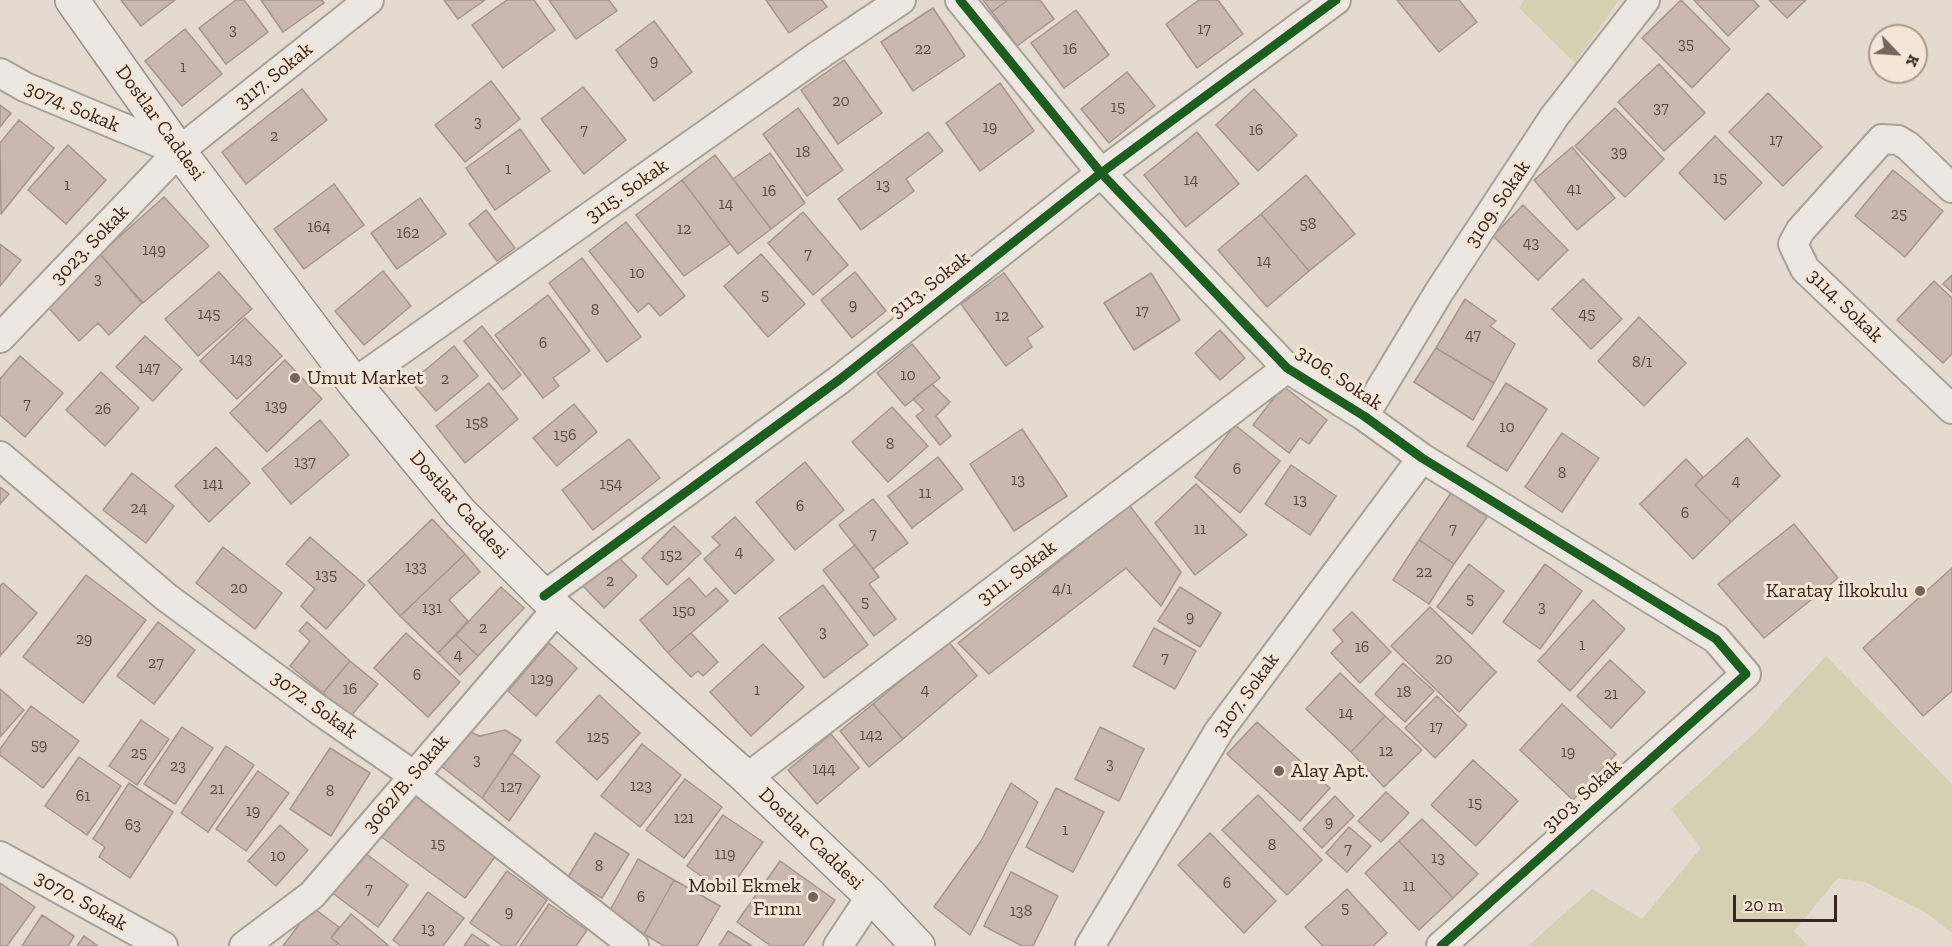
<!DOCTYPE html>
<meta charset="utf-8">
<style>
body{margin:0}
#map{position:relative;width:1952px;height:946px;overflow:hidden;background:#e4dacf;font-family:"Zilla Slab",serif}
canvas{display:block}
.north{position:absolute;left:1868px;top:24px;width:60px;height:60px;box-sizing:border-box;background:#f4e6d6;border:2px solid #a99a8d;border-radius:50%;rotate:115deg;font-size:16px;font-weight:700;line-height:24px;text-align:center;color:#382720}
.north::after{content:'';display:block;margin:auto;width:21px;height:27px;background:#74665d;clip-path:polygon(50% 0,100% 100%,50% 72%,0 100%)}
.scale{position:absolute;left:1733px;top:895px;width:104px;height:27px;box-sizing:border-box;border:3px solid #382720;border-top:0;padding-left:8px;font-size:18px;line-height:21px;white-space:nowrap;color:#382720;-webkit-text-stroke:4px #f4e6d6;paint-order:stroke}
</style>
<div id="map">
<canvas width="1952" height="946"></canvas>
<div class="north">K</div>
<div class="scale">20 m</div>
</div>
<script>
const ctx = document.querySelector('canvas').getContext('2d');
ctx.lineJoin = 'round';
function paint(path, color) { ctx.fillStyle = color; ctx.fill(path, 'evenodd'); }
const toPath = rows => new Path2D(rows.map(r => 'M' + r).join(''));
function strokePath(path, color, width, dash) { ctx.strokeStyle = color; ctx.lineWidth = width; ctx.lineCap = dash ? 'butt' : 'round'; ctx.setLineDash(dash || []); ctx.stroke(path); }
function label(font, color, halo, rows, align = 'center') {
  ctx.font = font + ' "Zilla Slab",serif'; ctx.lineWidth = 6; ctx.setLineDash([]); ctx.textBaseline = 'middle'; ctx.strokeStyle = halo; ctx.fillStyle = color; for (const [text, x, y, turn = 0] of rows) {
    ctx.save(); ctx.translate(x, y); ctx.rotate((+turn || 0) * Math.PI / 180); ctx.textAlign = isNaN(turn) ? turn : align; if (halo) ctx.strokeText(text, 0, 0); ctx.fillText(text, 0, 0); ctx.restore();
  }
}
paint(toPath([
 [1524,0,1619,0,1575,63,1519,8],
 [1826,656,1952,784,1952,933,1925,912,1865,882,1838,878,1794,931,1808,946,1528,946,1592,889,1642,919,1701,848,1671,809,1758,730]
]), '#d6d0b2');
const building = toPath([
 [121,0,175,0,141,26,121,0],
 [236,0,244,0,268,32,226,64,199,28,236,0],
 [261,0,322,0,324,3,283,32,261,0],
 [444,0,485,0,458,19,444,0],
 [507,0,534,0,555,30,503,68,472,25,507,0],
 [549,0,609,0,617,11,576,39,549,0],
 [766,0,822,0,827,7,789,33,766,0],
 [983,0,1008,0,992,12,983,0],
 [1008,0,1040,0,1054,19,1017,46,992,12,1008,0],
 [1199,0,1218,0,1243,34,1197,68,1166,24,1199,0],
 [1397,0,1459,0,1477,22,1439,52,1397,0],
 [1681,0,1730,49,1692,88,1642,38,1681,0],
 [1694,0,1753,0,1759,6,1728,36,1694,0],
 [1769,0,1806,0,1787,18,1769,0],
 [933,8,965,56,913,91,881,42,933,8],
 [1076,10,1109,55,1064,88,1031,43,1076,10],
 [654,21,692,72,654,101,616,50,654,21],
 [185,29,222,74,182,106,145,61,185,29],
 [844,60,882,113,838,144,801,90,844,60],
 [1659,64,1705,113,1664,151,1618,102,1659,64],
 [1127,72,1155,106,1109,143,1081,109,1127,72],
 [491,81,520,119,465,162,435,125,491,81],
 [1000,83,1034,131,980,171,946,123,1000,83],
 [583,87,626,140,584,174,541,119,583,87],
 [302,89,327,120,246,184,222,152,302,89],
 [1254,89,1297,135,1258,171,1216,125,1254,89],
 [1768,93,1822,147,1783,186,1729,132,1768,93],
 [0,105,11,113,0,127,0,105],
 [798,108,843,170,807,196,763,134,798,108],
 [1615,108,1664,159,1625,197,1575,146,1615,108],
 [19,120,54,148,1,214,0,143,19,120],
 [520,129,550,171,495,210,466,168,520,129],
 [928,132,943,151,906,179,914,191,861,230,838,199,928,132],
 [1197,132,1239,184,1186,227,1144,175,1197,132],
 [1715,136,1762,183,1725,220,1679,173,1715,136],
 [68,145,106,180,66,224,28,190,68,145],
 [1572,147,1615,198,1577,230,1534,180,1572,147],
 [770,153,805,203,771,229,733,179,770,153],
 [715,155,771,229,738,254,682,180,715,155],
 [1893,170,1943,211,1905,257,1855,216,1893,170],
 [1306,175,1355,234,1309,271,1261,214,1306,175],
 [682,180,730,244,684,276,636,215,682,180],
 [334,184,364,225,304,269,274,229,334,184],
 [164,197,209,246,143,303,100,254,164,197],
 [420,198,446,234,397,269,371,233,420,198],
 [1523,205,1568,250,1538,280,1493,236,1523,205],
 [486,210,515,248,497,261,469,224,486,210],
 [803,212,848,265,813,295,768,243,803,212],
 [1261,214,1309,271,1267,307,1218,250,1261,214],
 [626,222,685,296,660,316,649,303,638,312,589,251,626,222],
 [0,244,21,260,0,286,0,244],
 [100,254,142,303,109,335,98,323,79,341,46,305,100,254],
 [761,254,805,304,768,337,724,286,761,254],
 [582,258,641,337,607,362,549,283,582,258],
 [383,271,411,306,364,345,335,311,383,271],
 [219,272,252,309,198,356,165,319,219,272],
 [855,272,886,311,852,338,821,300,855,272],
 [1004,273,1043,327,1027,338,1032,347,1006,366,961,304,1004,273],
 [1151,273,1180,320,1134,350,1104,303,1151,273],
 [1952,275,1952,292,1943,284,1952,275],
 [1583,279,1622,319,1591,349,1552,309,1583,279],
 [1934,281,1952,298,1952,354,1943,363,1897,320,1934,281],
 [548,295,590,351,553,378,559,386,543,398,495,335,548,295],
 [1465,299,1496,321,1490,326,1515,344,1494,383,1436,348,1465,299],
 [1639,317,1686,363,1644,406,1598,361,1639,317],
 [245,318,282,356,237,399,200,361,245,318],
 [482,326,521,375,503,390,464,341,482,326],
 [1220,330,1245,358,1220,380,1195,353,1220,330],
 [145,336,182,369,153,401,116,367,145,336],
 [912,344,940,378,905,406,877,373,912,344],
 [454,346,478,376,436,411,411,382,454,346],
 [1436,348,1494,383,1473,420,1414,382,1436,348],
 [20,356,63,393,25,437,0,415,0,379,20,356],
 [285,360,322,399,267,452,230,413,285,360],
 [101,372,139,408,105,446,66,410,101,372],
 [489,383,518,419,465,463,436,426,489,383],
 [1506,383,1547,409,1507,471,1467,446,1506,383],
 [932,384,950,402,936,416,951,436,940,445,916,416,924,410,913,399,932,384],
 [1283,386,1327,420,1309,444,1300,438,1289,453,1253,425,1283,386],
 [574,404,597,432,557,466,533,438,574,404],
 [892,407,928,446,888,482,852,442,892,407],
 [320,420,349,455,291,504,262,469,320,420],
 [1235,425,1280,461,1240,513,1195,477,1235,425],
 [1022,429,1067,496,1014,531,970,464,1022,429],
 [1562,433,1599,458,1562,512,1525,487,1562,433],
 [1747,438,1780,476,1731,522,1695,485,1747,438],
 [629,439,660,478,593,530,562,490,629,439],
 [216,447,250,483,209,522,175,486,216,447],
 [938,457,963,489,912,528,888,496,938,457],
 [1686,459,1703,477,1695,485,1731,522,1693,559,1640,504,1686,459],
 [805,462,844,510,795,550,756,502,805,462],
 [1291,465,1336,496,1310,535,1265,504,1291,465],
 [132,473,174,506,146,543,103,510,132,473],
 [1196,484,1247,535,1195,575,1155,523,1196,484],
 [0,487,9,494,0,504,0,487],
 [1451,493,1487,517,1454,564,1419,540,1451,493],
 [873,499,908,543,873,569,839,525,873,499],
 [1129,505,1181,572,1161,606,1126,568,989,674,958,643,1129,505],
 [735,517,774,560,735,594,704,559,720,545,712,537,735,517],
 [432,519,465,554,400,616,368,581,432,519],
 [1794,524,1838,578,1764,638,1718,584,1794,524],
 [674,526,701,553,667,585,642,558,674,526],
 [310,537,365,585,326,629,301,606,315,589,286,564,310,537],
 [1419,540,1454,564,1429,604,1393,580,1419,540],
 [855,545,879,577,869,584,896,619,874,636,823,570,855,545],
 [223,547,282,593,255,629,196,583,223,547],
 [465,554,480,572,449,600,468,621,438,653,400,616,465,554],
 [616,555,637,576,604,608,583,586,616,555],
 [1469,564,1504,591,1472,634,1437,607,1469,564],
 [1545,564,1582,591,1540,649,1503,622,1545,564],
 [1952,568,1952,691,1923,716,1863,648,1952,568],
 [86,575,146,620,83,703,23,657,86,575],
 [689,578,706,597,716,588,728,601,668,653,640,620,689,578],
 [3,583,37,613,0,656,0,586,3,583],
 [823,585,868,645,824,678,779,618,823,585],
 [501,587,524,608,478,656,456,635,501,587],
 [1180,587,1221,613,1200,647,1158,621,1180,587],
 [1593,600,1625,629,1570,691,1538,661,1593,600],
 [1430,607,1496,672,1459,712,1391,646,1430,607],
 [1352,612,1391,652,1360,683,1331,653,1343,641,1333,630,1352,612],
 [158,622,195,650,154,704,117,676,158,622],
 [307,622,350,661,323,693,290,666,310,641,299,631,307,622],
 [1154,628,1196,651,1175,689,1133,666,1154,628],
 [406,633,460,682,428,717,374,668,406,633],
 [691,633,718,662,703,676,698,671,691,677,668,653,691,633],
 [456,635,478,656,460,675,438,653,456,635],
 [948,641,977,676,903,739,873,704,948,641],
 [549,643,577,668,536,716,508,691,549,643],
 [763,644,804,687,751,736,710,692,763,644],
 [1610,660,1645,692,1611,728,1577,696,1610,660],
 [350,661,378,684,350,717,323,693,350,661],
 [1403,663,1434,691,1405,722,1375,694,1403,663],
 [1340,673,1385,716,1351,752,1306,709,1340,673],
 [0,689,24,710,0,737,0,689],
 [599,695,640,733,597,780,556,742,599,695],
 [1437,696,1467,725,1435,758,1405,728,1437,696],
 [873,704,903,739,869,767,840,731,873,704],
 [1562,704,1616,754,1573,800,1520,750,1562,704],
 [31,706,79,741,43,788,0,755,0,749,31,706],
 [1385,716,1422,750,1384,787,1351,752,1385,716],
 [141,720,169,739,137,785,109,766,141,720],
 [1257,722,1330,788,1300,821,1227,754,1257,722],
 [182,727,213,748,175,804,144,784,182,727],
 [1100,727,1144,749,1119,801,1075,779,1100,727],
 [505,730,521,740,482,798,441,766,470,732,480,736,505,730],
 [831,734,859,768,817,804,788,770,831,734],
 [642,744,681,775,640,827,601,796,642,744],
 [226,746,254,765,208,832,181,813,226,746],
 [330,748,370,773,331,836,290,809,330,748],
 [512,753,540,776,509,821,482,798,512,753],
 [79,757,121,786,87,835,45,806,79,757],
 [1473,760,1518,801,1476,846,1431,805,1473,760],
 [258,771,289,793,246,851,216,829,258,771],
 [685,779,722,807,684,858,646,830,685,779],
 [129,783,173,812,130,878,99,857,105,847,93,839,129,783],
 [1011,783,1038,802,970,935,934,907,981,841,1011,783],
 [1056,788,1104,812,1073,872,1026,847,1056,788],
 [411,791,497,854,465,898,379,835,411,791],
 [1386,792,1409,813,1381,842,1358,821,1386,792],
 [1258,795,1322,860,1287,895,1222,830,1258,795],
 [1335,796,1354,816,1322,848,1303,829,1335,796],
 [723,815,763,842,726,894,687,866,723,815],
 [1422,819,1478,874,1453,898,1399,841,1422,819],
 [280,825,308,850,276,886,248,861,280,825],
 [1349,827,1371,846,1347,872,1326,853,1349,827],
 [595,833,629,854,602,898,568,877,595,833],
 [1210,833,1276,901,1244,933,1178,865,1210,833],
 [1399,841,1453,898,1419,930,1365,873,1399,841],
 [361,850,408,885,378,927,331,892,361,850],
 [638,859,674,880,644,934,608,914,638,859],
 [780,861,835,900,803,946,771,946,737,922,780,861],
 [507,871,547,900,515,946,503,946,470,923,507,871],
 [1011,872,1058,896,1033,946,1022,946,984,926,1011,872],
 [674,880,720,906,697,946,664,946,644,934,674,880],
 [0,883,35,907,7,946,0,946,0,883],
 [1347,889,1387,933,1373,946,1323,946,1305,927,1347,889],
 [428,892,464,918,443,946,401,946,393,940,428,892],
 [549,904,587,930,576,946,520,946,549,904],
 [312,907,339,927,331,938,338,943,336,946,283,946,312,907],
 [351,914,389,946,341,946,331,938,351,914],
 [42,915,74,936,68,946,22,946,42,915],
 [728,931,752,946,719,946,728,931],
 [472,934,490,946,464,946,472,934],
 [84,936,98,946,77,946,84,936]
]);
paint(building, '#c8b8b0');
strokePath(building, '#a4968e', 1.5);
const minor = toPath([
 [960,0,1101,173,1287,368,1364,416,1422,458,1716,639,1746,674,1441,946],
 [0,73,25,87,179,151],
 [1952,188,1908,146,1898,140,1882,139,1800,231,1793,244,1805,269,1952,409],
 [0,338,179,151,369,0],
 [354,383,816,57,901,0],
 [1364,416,1439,292,1554,117,1645,0],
 [0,456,166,597,319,710,413,775,634,946],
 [544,596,839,380,1101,173,1336,0],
 [747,778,1287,368],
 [0,856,163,946],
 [244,946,312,895,557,609],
 [838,946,871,896],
 [1090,946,1219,731,1422,458]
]);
const secondary = toPath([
 [72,0,179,151,354,383,460,512,557,609,747,778,871,896,918,946]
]);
strokePath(minor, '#a9a098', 32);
strokePath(secondary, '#998f88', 36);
strokePath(minor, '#ece7e0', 28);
strokePath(secondary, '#ece7e0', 33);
strokePath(toPath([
 [960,0,1101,173,1287,368,1364,416,1422,458,1716,639,1746,674,1441,946],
 [544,596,839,380,1101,173,1336,0]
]), '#1b5e20', 9);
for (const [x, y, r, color] of [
 [295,378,6,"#74665d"],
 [1920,591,6,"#74665d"],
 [1279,771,6,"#74665d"],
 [813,897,6,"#74665d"]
]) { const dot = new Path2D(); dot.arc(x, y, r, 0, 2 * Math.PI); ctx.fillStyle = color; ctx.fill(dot); strokePath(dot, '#f4e6d6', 2); }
label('16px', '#5c4b44', null, [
 ["17",1204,29],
 ["3",233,30],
 ["35",1686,44],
 ["22",923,49],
 ["16",1070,49],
 ["9",654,61],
 ["1",183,67],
 ["20",841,101],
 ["15",1118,107],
 ["37",1661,108],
 ["3",478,122],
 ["19",990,127],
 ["7",584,130],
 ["16",1256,130],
 ["2",274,136],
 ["17",1776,140],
 ["18",803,152],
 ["39",1619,152],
 ["1",508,169],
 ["15",1720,178],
 ["14",1191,180],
 ["1",67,185],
 ["13",883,185],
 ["41",1574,189],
 ["16",769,191],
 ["14",726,204],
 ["25",1899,214],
 ["58",1308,224],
 ["164",319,227],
 ["12",684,229],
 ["162",408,233],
 ["43",1531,243],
 ["149",154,250],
 ["7",808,254],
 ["14",1264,261],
 ["10",637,273],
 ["3",98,279],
 ["5",765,295],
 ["9",853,305],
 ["8",595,310],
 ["17",1142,311],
 ["145",209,314],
 ["45",1587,314],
 ["12",1002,316],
 ["47",1473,335],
 ["6",543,343],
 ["143",241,359],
 ["8/1",1642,362],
 ["147",149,368],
 ["10",908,375],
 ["2",445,379],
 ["7",27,404],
 ["139",276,406],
 ["26",103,409],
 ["158",477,423],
 ["10",1507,427],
 ["156",565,435],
 ["8",890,444],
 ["137",305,462],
 ["6",1237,469],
 ["8",1562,473],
 ["13",1018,480],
 ["4",1736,481],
 ["141",213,484],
 ["154",611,484],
 ["11",925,493],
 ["13",1300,500],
 ["6",800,506],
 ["24",139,508],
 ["6",1685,513],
 ["11",1200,529],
 ["7",1453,529],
 ["7",873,534],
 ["4",739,552],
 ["152",671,555],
 ["133",416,567],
 ["22",1424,572],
 ["135",326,575],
 ["2",610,581],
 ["20",239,588],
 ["4/1",1062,589],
 ["5",1470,599],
 ["5",865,602],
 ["3",1542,607],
 ["131",432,608],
 ["150",684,611],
 ["9",1190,617],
 ["2",483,628],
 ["3",823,632],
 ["29",84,639],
 ["1",1582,645],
 ["16",1362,647],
 ["4",458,655],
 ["7",1165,658],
 ["20",1444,659],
 ["27",156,663],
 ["6",417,675],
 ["129",542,679],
 ["16",350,689],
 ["1",757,690],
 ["4",925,690],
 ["18",1404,692],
 ["21",1611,694],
 ["14",1346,713],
 ["17",1436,727],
 ["142",871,735],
 ["125",598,737],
 ["59",39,745],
 ["12",1386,751],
 ["19",1568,752],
 ["25",139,753],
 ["3",477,760],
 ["3",1110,764],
 ["23",178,766],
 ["144",824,769],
 ["123",641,786],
 ["127",511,787],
 ["21",217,789],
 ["8",330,791],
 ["61",83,796],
 ["15",1475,803],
 ["19",253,811],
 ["121",684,818],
 ["9",1329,822],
 ["63",133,825],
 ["1",1065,830],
 ["15",438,844],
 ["8",1272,845],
 ["7",1348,849],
 ["119",725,854],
 ["10",278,856],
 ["13",1438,858],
 ["8",599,866],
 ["6",1227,883],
 ["11",1409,886],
 ["7",369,889],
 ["6",641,897],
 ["5",1345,908],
 ["138",1021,911],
 ["9",509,912],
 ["13",428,929]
]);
label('20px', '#382720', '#f4e6d6', [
 ["3117. Sokak",274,76,-39],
 ["3074. Sokak",72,107,23],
 ["Dostlar Caddesi",160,123,54],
 ["3115. Sokak",627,191,-35],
 ["3109. Sokak",1498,204,-56],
 ["3023. Sokak",90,245,-46],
 ["3113. Sokak",930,285,-38],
 ["3114. Sokak",1845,306,44],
 ["3106. Sokak",1339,378,34],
 ["Dostlar Caddesi",459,505,48],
 ["3111. Sokak",1017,573,-37],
 ["3107. Sokak",1246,695,-54],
 ["3072. Sokak",314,705,36],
 ["3062/B. Sokak",406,784,-50],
 ["3103. Sokak",1582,796,-42],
 ["Dostlar Caddesi",811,839,44],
 ["3070. Sokak",81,901,29]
]);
label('20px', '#382720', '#f4e6d6', [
 ["Umut Market",307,378],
 ["Karatay İlkokulu",1908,591,"right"],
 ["Alay Apt.",1291,771],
 ["Mobil Ekmek",801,886,"right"],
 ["Fırını",801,909,"right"]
], 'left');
</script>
